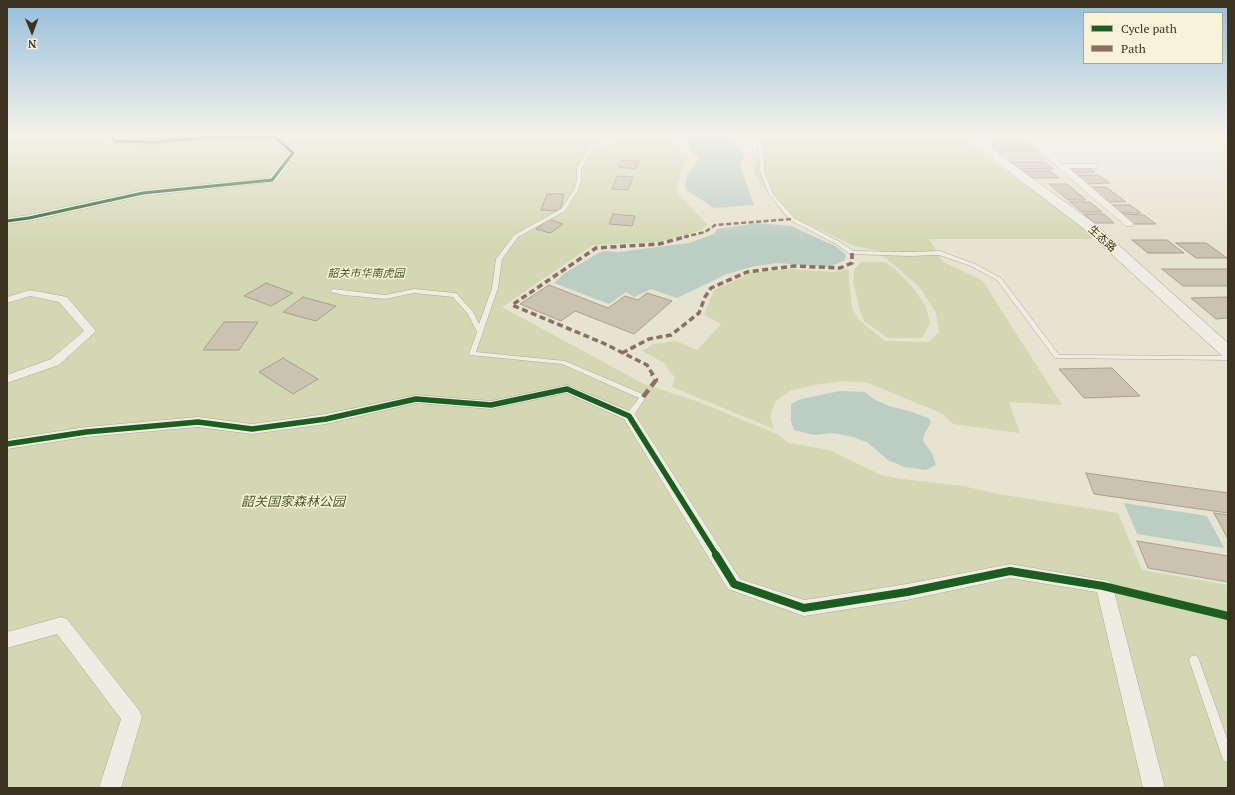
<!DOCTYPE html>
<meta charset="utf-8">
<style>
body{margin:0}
#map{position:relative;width:1235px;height:795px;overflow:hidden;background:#e7e3d1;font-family:"PT Serif",serif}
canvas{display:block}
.frame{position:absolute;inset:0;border:8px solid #3d3120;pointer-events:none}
.legend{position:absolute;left:1083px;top:12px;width:140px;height:52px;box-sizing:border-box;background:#f7f2d8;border:1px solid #ada58e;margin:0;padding:5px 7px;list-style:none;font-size:12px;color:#3d3120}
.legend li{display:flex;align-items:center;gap:8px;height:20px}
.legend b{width:20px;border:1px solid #ada58e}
.north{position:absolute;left:12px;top:12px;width:40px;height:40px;-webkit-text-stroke:3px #f7f2d8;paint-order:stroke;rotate:179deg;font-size:11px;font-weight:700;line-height:16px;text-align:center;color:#3d3120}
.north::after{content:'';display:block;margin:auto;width:14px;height:18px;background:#3d3120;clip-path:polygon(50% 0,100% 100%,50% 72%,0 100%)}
</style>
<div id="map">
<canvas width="1235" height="795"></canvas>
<div class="frame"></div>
<ul class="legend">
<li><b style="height:5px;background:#1b5e20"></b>Cycle path</li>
<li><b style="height:5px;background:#8d6e63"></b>Path</li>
</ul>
<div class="north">N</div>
</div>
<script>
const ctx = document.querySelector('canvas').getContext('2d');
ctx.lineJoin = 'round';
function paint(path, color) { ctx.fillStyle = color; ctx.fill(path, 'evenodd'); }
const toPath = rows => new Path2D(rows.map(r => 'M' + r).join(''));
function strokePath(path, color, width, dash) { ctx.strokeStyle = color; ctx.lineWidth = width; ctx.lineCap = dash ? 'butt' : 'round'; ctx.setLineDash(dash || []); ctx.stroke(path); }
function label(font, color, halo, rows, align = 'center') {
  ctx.font = font + ' "PT Serif","Noto Sans SC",serif'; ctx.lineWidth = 3; ctx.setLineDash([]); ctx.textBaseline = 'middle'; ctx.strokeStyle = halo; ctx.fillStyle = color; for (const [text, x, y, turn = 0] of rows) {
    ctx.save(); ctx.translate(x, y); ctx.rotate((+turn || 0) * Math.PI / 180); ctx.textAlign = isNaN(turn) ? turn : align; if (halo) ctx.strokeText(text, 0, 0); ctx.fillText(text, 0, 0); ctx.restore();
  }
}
paint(toPath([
 [7,133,650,133,678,146,685,158,676,191,708,225,699,231,657,242,593,245,502,307,644,384,699,402,777,434,789,443,829,450,881,475,902,479,963,486,998,494,1118,513,1142,570,1228,585,1228,788,7,788],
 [764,133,943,133,966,138,977,151,1082,226,1093,239,929,239,943,262,982,280,1062,405,1009,402,1020,433,953,424,943,414,868,383,845,381,814,385,790,391,776,401,770,416,774,429,672,387,675,378,664,363,642,351,653,344,676,341,697,350,721,324,704,315,714,290,751,273,791,269,833,272,849,269,849,281,852,308,860,321,885,341,928,342,939,332,936,313,920,288,877,250,855,246,809,225,785,217,754,174,757,144],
 [995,152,1038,152,1049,160,1004,161],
 [861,262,884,262,895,269,912,286,926,307,930,323,922,338,888,338,864,321,859,308,853,280,854,270]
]), '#d3d8b3');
paint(toPath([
 [660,133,730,133,729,136,733,144,744,154,740,166,754,205,714,208,688,191,685,186,687,174,695,166,698,158,692,153,688,145],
 [757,223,791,226,837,247,846,255,845,260,830,267,777,263,751,267,727,274,677,298,651,289,634,297,626,292,609,304,554,283,565,273,602,251,619,252,689,243,714,234,717,229],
 [840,391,865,392,875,400,892,407,909,411,928,418,931,422,924,435,923,441,932,453,936,465,926,470,904,467,888,460,867,442,849,436,832,433,814,435,794,430,791,421,791,404,801,399],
 [1124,503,1207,516,1224,548,1137,534]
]), '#bccdc4');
const building = toPath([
 [976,136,993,136,1000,142,982,142,976,136],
 [991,144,1029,144,1037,151,998,151,991,144],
 [623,160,640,161,636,169,618,167,623,160],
 [1011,162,1045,162,1053,169,1019,169,1011,162],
 [1069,167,1088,167,1095,172,1076,173,1069,167],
 [1022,171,1051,171,1059,178,1029,178,1022,171],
 [1075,175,1098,175,1110,183,1086,184,1075,175],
 [617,176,633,177,628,190,612,189,617,176],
 [1049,184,1067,184,1086,200,1068,200,1049,184],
 [1090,187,1106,187,1126,202,1109,202,1090,187],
 [547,194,564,194,560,211,541,210,547,194],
 [1070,202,1090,202,1102,212,1082,212,1070,202],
 [1110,205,1130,205,1141,213,1121,213,1110,205],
 [613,214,635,216,632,226,609,224,613,214],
 [1084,214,1104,214,1114,223,1094,223,1084,214],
 [1122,214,1144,215,1156,224,1133,224,1122,214],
 [549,219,563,224,550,233,536,229,549,219],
 [1132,240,1167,240,1184,253,1148,253,1132,240],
 [1176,243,1206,243,1227,258,1196,258,1176,243],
 [1162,269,1228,269,1228,286,1183,286,1162,269],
 [266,283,293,293,271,306,244,296,266,283],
 [549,285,608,308,625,296,638,300,647,293,672,301,634,334,575,311,561,321,520,304,549,285],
 [303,297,336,306,316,321,283,312,303,297],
 [1228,297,1228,318,1216,319,1191,298,1228,297],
 [224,322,258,322,239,350,203,350,224,322],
 [283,358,318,379,293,394,259,372,283,358],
 [1112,368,1140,396,1084,398,1059,369,1112,368],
 [1086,473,1228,493,1228,513,1094,494,1086,473],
 [1214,513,1228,515,1228,539,1214,513],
 [1137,541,1228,556,1228,582,1148,568,1137,541]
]);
paint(building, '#cbc2b2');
strokePath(building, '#a89f90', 1);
const lane = toPath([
 [635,133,640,133,592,149,581,169,581,181,578,190,565,211,518,237,502,259,498,288,476,352,565,361,645,395,646,397,632,418,626,418,625,416,639,398,562,364,470,355,469,354,477,332,468,314,453,297,414,293,385,299,344,295,331,292,330,291,333,289,385,295,414,289,455,293,457,294,473,312,479,324,492,288,496,259,514,235,561,209,574,190,577,181,577,169,589,147,635,133],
 [752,133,756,133,763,149,764,171,773,194,794,218,840,242,853,251,909,252,940,251,975,264,1001,278,1059,355,1228,356,1228,360,1055,358,997,280,971,266,939,255,909,256,850,254,836,244,790,220,769,194,760,171,759,149,752,133],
 [1194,655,1198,657,1199,660,1228,741,1228,763,1224,761,1222,757,1189,660,1190,657,1194,655]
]);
const street = toPath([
 [105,133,113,133,117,139,154,140,209,135,275,135,297,153,275,182,272,182,143,196,29,221,7,224,7,218,29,215,143,190,269,178,289,153,273,139,209,139,154,144,115,143,112,143,105,133],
 [954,133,1030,133,1063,164,1097,164,1097,168,1069,168,1134,224,1132,226,1126,226,1058,168,1026,137,965,137,954,133],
 [30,290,67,297,96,331,59,365,7,383,7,375,51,359,84,331,59,302,30,296,7,303,7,297,30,290],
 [567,385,634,413,740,579,804,600,907,584,1010,564,1109,581,1113,587,1165,788,1143,788,1097,592,1010,578,907,600,804,616,728,589,624,419,566,393,491,409,416,403,326,424,252,434,198,427,86,437,7,449,7,439,86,427,198,417,252,424,326,414,416,395,491,401,567,385],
 [61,617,67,619,139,710,142,717,121,788,99,788,121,719,57,634,7,648,7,632,61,617]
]);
const secondary = toPath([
 [966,133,976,133,999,154,1094,223,1228,343,1228,357,1222,356,1084,229,991,158,973,142,966,133]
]);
strokePath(lane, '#ada899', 1);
strokePath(street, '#ada899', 1);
strokePath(secondary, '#9c978a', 1);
paint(lane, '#efece3');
paint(street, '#efece3');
paint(secondary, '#efece3');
strokePath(toPath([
 [684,237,705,232,715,225,792,219]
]), '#8d6e63', 2.5, [5, 2.5]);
strokePath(toPath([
 [622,353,649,339,671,335,699,313,705,297,711,288,747,272,794,266,840,268,852,263,852,253],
 [653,375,647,365,603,343,512,305,596,248,659,244,688,236]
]), '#8d6e63', 3.5, [6, 3.5]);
strokePath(toPath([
 [643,397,656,380,652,374]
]), '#8d6e63', 4.5, [9, 4.5]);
strokePath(toPath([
 [7,221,29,218,143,193,272,180,293,153,275,137,209,137,154,142,115,141,109,133]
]), '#1b5e20', 3);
strokePath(toPath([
 [7,444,86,432,198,422,252,429,326,419,416,399,491,405,567,389,629,416,717,556]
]), '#1b5e20', 5.5);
strokePath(toPath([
 [716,555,734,584,804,608,907,592,1010,571,1103,586,1228,616]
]), '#1b5e20', 8);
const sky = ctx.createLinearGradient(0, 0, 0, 244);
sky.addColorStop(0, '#96beda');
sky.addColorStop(0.55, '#f4f2ea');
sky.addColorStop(1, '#f4f2ea00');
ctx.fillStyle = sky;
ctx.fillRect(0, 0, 1235, 244);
label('11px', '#3d3120', '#f7f2d8', [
 ["生态路",1102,239,42]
]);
label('italic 11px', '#475a26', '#f7f2d8', [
 ["韶关市华南虎园",366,274]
]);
label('italic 13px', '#475a26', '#f7f2d8', [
 ["韶关国家森林公园",293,502]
]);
</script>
